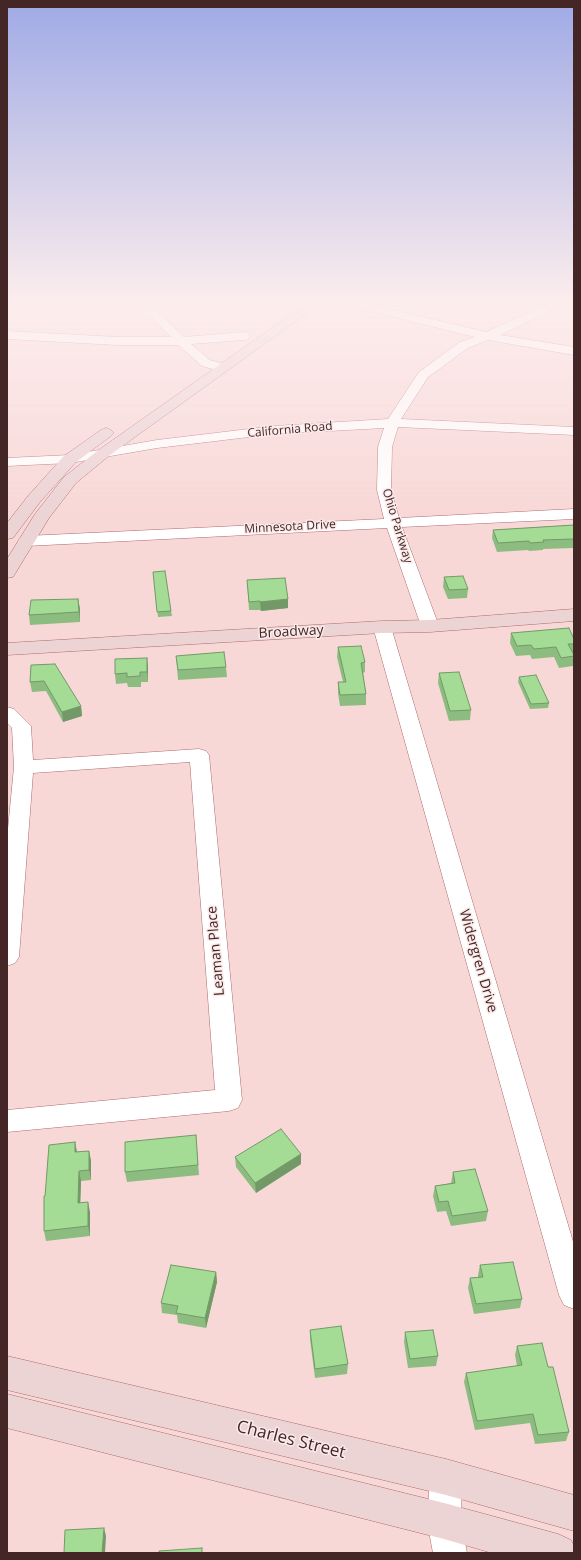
<!DOCTYPE html>
<style>
body{margin:0}
#map{position:relative;width:581px;height:1560px;overflow:hidden;background:#f8d8d7;font-family:"Open Sans",sans-serif}
canvas{display:block}
.frame{position:absolute;inset:0;border:8px solid #442626;pointer-events:none}
</style>
<div id="map">
<canvas width="581" height="1560"></canvas>
<div class="frame"></div>
</div>
<script>
const ctx = document.querySelector('canvas').getContext('2d');
ctx.lineJoin = 'round';
const toPath = rows => new Path2D(rows.map(r => 'M' + r).join(''));
function strokePath(path, color, width, dash) { ctx.strokeStyle = color; ctx.lineWidth = width; ctx.lineCap = dash ? 'butt' : 'round'; ctx.setLineDash(dash || []); ctx.stroke(path); }
function paint(path, color) { ctx.fillStyle = color; ctx.fill(path, 'evenodd'); }
function label(font, color, halo, rows, align = 'center') {
  ctx.font = font + ' "Open Sans",sans-serif'; ctx.lineWidth = 3; ctx.setLineDash([]); ctx.textBaseline = 'middle'; ctx.strokeStyle = halo; ctx.fillStyle = color; for (const [text, x, y, turn = 0] of rows) {
    ctx.save(); ctx.translate(x, y); ctx.rotate((+turn || 0) * Math.PI / 180); ctx.textAlign = isNaN(turn) ? turn : align; if (halo) ctx.strokeText(text, 0, 0); ctx.fillText(text, 0, 0); ctx.restore();
  }
}
const street = toPath([
 [135,301,147,301,184,337,244,332,248,333,250,336,248,339,244,340,191,344,210,360,227,365,229,368,227,371,223,372,202,366,178,345,117,345,7,339,7,331,117,337,171,337,135,301],
 [335,301,356,301,486,332,554,301,569,301,567,303,500,335,574,347,574,355,488,340,468,348,428,377,401,419,574,427,574,435,398,427,392,447,391,490,399,518,574,509,574,519,402,527,439,626,436,630,430,631,424,630,421,626,387,528,26,546,20,544,18,541,20,538,26,536,384,519,377,490,378,447,384,428,274,434,157,448,70,463,7,466,7,458,70,455,157,440,274,426,388,419,419,372,460,342,475,337,337,303,335,301],
 [382,622,388,623,391,627,574,1245,574,1309,564,1305,559,1295,373,627,376,623,382,622],
 [7,707,14,709,31,726,33,760,199,749,206,751,209,755,242,1100,238,1108,229,1111,7,1132,7,1110,215,1090,190,762,33,773,19,957,15,963,7,966,7,839,14,767,12,728,7,723,7,707],
 [446,1461,458,1465,462,1477,461,1521,467,1553,433,1553,427,1521,430,1477,434,1465,446,1461]
]);
const secondary = toPath([
 [310,301,324,301,110,455,76,483,49,518,13,577,7,578,7,559,35,514,64,477,100,449,310,301],
 [106,428,111,430,114,433,111,436,76,462,40,502,13,538,7,539,7,523,28,496,64,456,101,430,106,428],
 [574,609,574,621,430,632,382,633,7,655,7,643,382,621,430,620,574,609],
 [7,1356,446,1459,574,1495,574,1531,446,1495,7,1390,7,1356],
 [7,1394,444,1503,558,1534,571,1540,574,1546,574,1553,492,1553,444,1539,7,1428,7,1394]
]);
strokePath(street, '#b0696a', 1);
strokePath(secondary, '#b0696a', 1);
paint(street, '#fff');
paint(secondary, '#ecd3d4');
paint(toPath([
 [574,525,574,548,543,549,543,550,529,551,528,550,497,552,492,538,493,530],
 [153,572,171,611,172,616,158,617],
 [444,577,468,589,467,598,448,599,443,587],
 [247,580,288,599,288,608,261,611,260,610,249,610],
 [78,599,80,609,80,622,30,625,29,615],
 [511,633,574,639,574,653,573,653,574,655,574,660,573,666,559,668,554,657,532,659,530,655,516,656,510,643],
 [338,647,365,662,365,672,363,673,366,694,366,705,340,706,338,693,338,682,343,682,337,657],
 [176,656,226,667,227,677,178,680],
 [147,658,148,668,148,682,141,682,141,687,128,687,127,683,116,684,115,674],
 [31,665,81,706,82,716,63,722,46,691,32,692,30,682],
 [439,673,471,710,470,720,449,721,438,683],
 [519,677,549,703,548,708,530,709,518,682],
 [196,1135,199,1175,127,1182,125,1172],
 [75,1142,77,1152,89,1151,91,1161,91,1180,81,1181,80,1203,90,1212,90,1236,46,1241,44,1231,45,1196],
 [301,1154,301,1164,256,1193,236,1167,235,1157],
 [453,1172,488,1211,486,1221,451,1226,446,1211,437,1212,433,1196,435,1186,451,1183],
 [480,1265,522,1299,520,1308,474,1314,468,1288,470,1278,478,1277,478,1275],
 [216,1272,217,1282,206,1328,178,1323,177,1315,162,1313,161,1303],
 [310,1330,348,1364,347,1374,315,1378,310,1339],
 [405,1332,438,1356,436,1366,408,1368,404,1342],
 [517,1346,548,1367,569,1432,566,1441,535,1444,530,1423,475,1430,464,1382,466,1373,517,1366,515,1355]
]), '#8dbc80');
paint(toPath([
 [78,599,80,609,80,622,79,612],
 [288,599,288,608,261,611,260,602],
 [147,658,148,668,148,682,147,672],
 [81,706,82,716,63,722,62,712],
 [75,1142,77,1153,75,1152],
 [89,1151,91,1161,91,1180,89,1170],
 [301,1154,301,1164,256,1193,255,1183],
 [79,1171,81,1181,80,1213,78,1203],
 [88,1202,90,1212,90,1236,88,1226],
 [216,1272,217,1282,206,1328,205,1318],
 [104,1528,106,1536,105,1553,102,1553]
]), '#739968');
const building = toPath([
 [574,525,574,539,543,540,544,542,530,543,529,541,498,543,493,530,574,525],
 [165,571,171,611,157,612,153,572,165,571],
 [463,576,468,589,449,590,444,577,463,576],
 [285,578,288,599,260,602,260,601,249,602,247,580,285,578],
 [78,599,79,612,29,615,31,600,78,599],
 [569,628,574,639,574,644,568,644,574,655,574,656,561,658,556,647,534,649,531,645,517,646,511,633,569,628],
 [361,646,365,662,361,663,366,694,340,695,338,682,346,682,338,647,361,646],
 [224,652,226,667,178,670,176,656,224,652],
 [147,658,147,672,140,672,140,676,127,677,127,673,115,674,115,659,147,658],
 [55,664,81,706,62,712,44,681,30,682,31,665,55,664],
 [459,672,471,710,450,711,439,673,459,672],
 [536,675,549,703,531,704,519,677,536,675],
 [281,1129,301,1154,255,1183,235,1157,281,1129],
 [196,1135,198,1165,125,1172,125,1142,196,1135],
 [75,1142,75,1152,89,1151,89,1170,79,1171,78,1203,88,1202,88,1226,44,1231,44,1196,45,1196,49,1145,75,1142],
 [475,1169,488,1211,452,1216,448,1201,439,1202,435,1186,455,1183,453,1172,475,1169],
 [513,1262,522,1299,476,1304,470,1278,483,1277,480,1265,513,1262],
 [171,1265,216,1272,205,1318,176,1313,178,1306,161,1303,171,1265],
 [341,1326,348,1364,315,1369,310,1330,341,1326],
 [433,1330,438,1356,410,1359,405,1332,433,1330],
 [542,1343,548,1367,553,1367,569,1432,538,1435,533,1414,477,1421,466,1373,522,1365,517,1346,542,1343],
 [104,1528,102,1553,64,1553,65,1530,104,1528],
 [202,1548,202,1553,159,1553,159,1551,202,1548]
]);
paint(building, '#a4db95');
strokePath(building, '#739968', 1);
const sky = ctx.createLinearGradient(0, 0, 0, 519);
sky.addColorStop(0, '#9faae5');
sky.addColorStop(0.58, '#fceded');
sky.addColorStop(1, '#fceded00');
ctx.fillStyle = sky;
ctx.fillRect(0, 0, 581, 519);
label('12px', '#442626', '#faeae9', [
 ["California Road",290,430,-5],
 ["Ohio Parkway",397,526,73],
 ["Minnesota Drive",290,527,-3]
]);
label('14px', '#442626', '#faeae9', [
 ["Broadway",291,632,-3],
 ["Leaman Place",216,951,-95],
 ["Widergren Drive",478,961,74]
]);
label('17px', '#442626', '#faeae9', [
 ["Charles Street",291,1440,14]
]);
</script>
